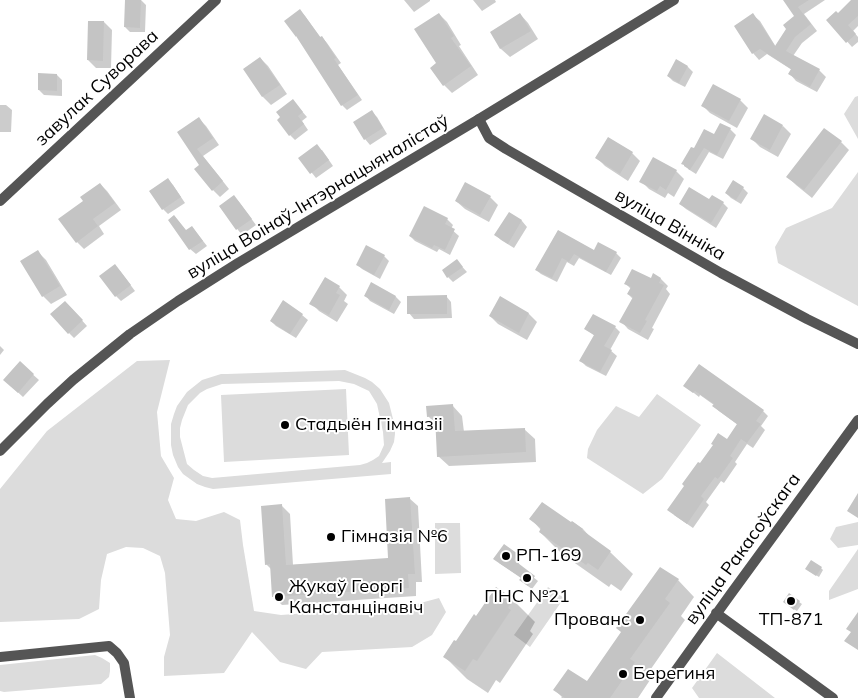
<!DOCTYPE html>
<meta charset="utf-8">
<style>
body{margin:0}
canvas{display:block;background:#fff}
</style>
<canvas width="858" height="698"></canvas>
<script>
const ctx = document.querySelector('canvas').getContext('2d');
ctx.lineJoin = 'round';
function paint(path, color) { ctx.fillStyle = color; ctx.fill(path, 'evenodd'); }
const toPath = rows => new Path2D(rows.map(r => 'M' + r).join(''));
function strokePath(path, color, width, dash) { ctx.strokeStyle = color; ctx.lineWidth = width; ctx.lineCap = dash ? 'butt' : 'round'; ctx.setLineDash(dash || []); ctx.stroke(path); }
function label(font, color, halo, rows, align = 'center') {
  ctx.font = font + ' Mulish,sans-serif'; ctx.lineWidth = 4; ctx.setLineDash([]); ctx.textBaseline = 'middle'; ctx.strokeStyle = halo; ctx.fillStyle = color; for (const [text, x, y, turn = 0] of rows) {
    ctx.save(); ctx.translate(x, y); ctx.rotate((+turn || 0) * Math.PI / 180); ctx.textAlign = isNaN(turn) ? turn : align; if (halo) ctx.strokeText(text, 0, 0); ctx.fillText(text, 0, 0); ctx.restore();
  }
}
paint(toPath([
 [858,96,858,139,844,114,855,97],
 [858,172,858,306,778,263,775,247,786,228,832,208],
 [170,360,157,412,161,456,174,478,168,500,176,519,196,521,224,512,240,520,243,545,254,611,281,615,413,605,439,598,446,612,432,635,412,647,322,652,306,669,280,662,252,632,224,673,164,676,164,657,170,635,165,573,160,556,143,548,126,547,107,554,101,580,99,609,79,619,0,622,0,489,47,431,137,361],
 [345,370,365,378,372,382,380,389,389,403,395,427,395,434,394,442,390,451,382,463,391,462,391,474,213,489,205,487,197,484,183,474,178,467,173,455,171,445,171,424,174,414,177,406,187,392,202,380,221,374,227,374],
 [339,381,354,384,369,391,377,404,383,432,384,445,379,456,373,460,367,463,360,465,212,478,203,476,194,470,187,464,180,437,180,428,182,420,188,405,200,393,207,389,222,384],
 [346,389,349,455,224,462,221,395],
 [657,394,701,425,662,479,643,494,587,458,588,449,597,430,616,406,639,417],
 [858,522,858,545,838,548,830,539,836,527],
 [435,523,460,523,461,573,435,574],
 [858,549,858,589,829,600,829,591],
 [548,587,564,598,530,647,514,635],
 [717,653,775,698,699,698,692,688],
 [95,655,102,658,110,663,110,671,109,677,101,684,4,692,0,691,0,665]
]), '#dcdcdc');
paint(toPath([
 [126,0,141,0,146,5,145,32,130,32,125,27],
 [404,0,430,0,430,1,414,12],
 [473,0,495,0,496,2,482,11],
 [785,0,825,0,804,14,817,31,802,43,793,56,819,70,826,77,817,92,796,81,790,74,792,70,767,54,759,60,753,53,753,15,760,21,776,47,795,16],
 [853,0,858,0,858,26,853,31,858,37,858,42,852,47,828,20,838,14],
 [300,11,305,16,321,38,322,37,327,43,341,63,338,65,362,100,347,110,342,105],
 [439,14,447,22,461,45,459,46,478,75,452,93,444,85,432,68,438,64],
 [520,14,528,23,538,39,510,57,501,49,491,32],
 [104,22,112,30,111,68,96,68,88,60],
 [260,58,268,66,287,94,271,105,263,97,244,69],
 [676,61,688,67,693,72,685,87,673,81,668,76],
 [57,75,62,80,62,96,44,95,39,90],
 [740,100,748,108,737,128,710,113,702,105],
 [293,101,307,117,302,121,308,130,295,140,290,135],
 [0,105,6,105,12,110,11,132,0,132],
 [372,112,377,117,387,134,370,145,365,139,355,123],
 [199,119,206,126,219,145,203,156,229,189,220,197,213,190,200,165,179,133],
 [721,124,730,129,736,135,723,159,709,152,696,174,688,169,694,150,715,136],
 [783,126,791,134,778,157,760,147,752,139],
 [841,142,849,150,812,198,796,185,788,177],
 [322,150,333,166,316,178,300,158],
 [632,153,640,161,628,181,605,166,597,158],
 [676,171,684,179,674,197,668,193,665,198,649,189,641,181],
 [168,180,173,185,185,203,168,214,163,209,151,191],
 [100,184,107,191,121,210,99,226,104,234,84,249,77,242,85,201],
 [743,188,748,193,741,204,731,198,726,193],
 [234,197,239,202,256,225,242,235,220,207],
 [490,197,498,205,489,222,465,209,456,201],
 [710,201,723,203,728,208,716,228,686,209,680,204],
 [424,208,447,219,453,225,451,229,459,236,450,255,439,249,437,252,415,241,410,236],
 [509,213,522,221,527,227,514,248,501,240,496,235],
 [169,220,186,231,192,227,207,246,196,254,190,249],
 [558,231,594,252,616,253,621,258,611,275,579,258,574,266,567,262,557,282,541,274,536,270],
 [38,252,46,260,67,295,51,304,43,296],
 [384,256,389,261,380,279,362,269,357,264],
 [457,261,467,272,453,282,448,277],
 [120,271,135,291,121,301,116,296],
 [661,279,668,286,666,289,670,294,652,328,654,329,648,340,628,329,621,321,633,299,628,294,631,289,626,284],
 [372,284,396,297,401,302,394,314,370,301,365,295],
 [339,287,347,295,344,301,348,304,337,322,319,311,311,303],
 [446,296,451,302,452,318,414,319,409,313],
 [500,298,529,314,537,322,527,340,498,324,490,316],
 [283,302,302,315,308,320,296,338,276,326,271,321],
 [70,307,87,326,74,338,69,333],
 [615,327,620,332,610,350,617,356,606,376,586,366,581,361,595,336,586,329],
 [0,346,4,350,0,355],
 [20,363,39,380,23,397,10,385],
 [685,386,763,411,768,416,761,426,765,430,753,448,747,444,735,462,737,464,724,483,721,481,706,502,709,505,693,528,674,515,700,465,727,441,738,425,719,411,714,406,714,405,700,395,699,397],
 [452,405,462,416,464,432,524,429,535,439,536,462,449,466,438,456,437,425,428,416],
 [409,498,418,506,422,582,416,582,416,596,282,605,274,597,272,570,266,564,282,506,290,514,293,565,390,559],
 [531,519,571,524,573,522,583,529,592,539,610,552,633,574,621,591,611,584,609,587,562,554,540,532,541,530],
 [517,555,521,559,518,565,538,581,532,589,525,584,522,578,499,563],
 [821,568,823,570,819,577,809,571],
 [678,580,694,597,681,616,685,620,646,676,650,680,638,698,561,698,562,697,555,690,587,683],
 [513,600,535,622,530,631,533,634,500,683,496,680,488,693,467,679,445,657,477,617],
 [799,602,802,604,797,611,786,604]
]), '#0003');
paint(toPath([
 [125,0,141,0,140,28,124,27],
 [783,0,809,0,798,7,811,24,795,37,786,51,820,69,810,87,788,74,791,69,760,49,752,54,734,26,753,13,775,46,786,29,783,25,794,16],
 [851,0,858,0,858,16,848,25,856,34,846,43,826,20,836,11,838,13],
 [300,9,320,37,322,36,336,58,334,59,358,95,341,106,296,36,296,37,284,21],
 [439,13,454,36,451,38,471,66,443,86,430,68,436,63,414,29],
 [520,13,531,31,500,49,490,32],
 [88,21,104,21,103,61,87,60],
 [260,57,280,85,262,97,243,69],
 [676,59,688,66,679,83,667,76],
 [38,73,57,74,57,91,38,90],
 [713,84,741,99,729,121,701,106],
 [293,99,303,112,298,116,304,124,289,136,277,120,280,117,276,112],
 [372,110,383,128,364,140,353,122],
 [764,114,783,125,770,150,750,139],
 [199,117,213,138,197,149,223,181,212,191,194,169,199,165,177,132],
 [720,123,731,128,717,155,704,148,690,170,684,166,684,165,681,164,691,147,694,148,704,129,714,134],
 [824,128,842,141,804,190,786,177],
 [608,137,633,152,620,174,595,158],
 [317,144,329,160,310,174,298,158],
 [653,157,677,170,666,190,660,186,657,191,639,182],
 [168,178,181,197,162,210,149,191],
 [733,180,744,187,736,200,725,193],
 [465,182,491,196,480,215,455,201],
 [100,183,115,203,93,219,98,226,76,243,58,219,83,201,80,197],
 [689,187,709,199,712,195,724,202,711,223,679,204],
 [234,195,252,219,236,230,219,206],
 [424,206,448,218,445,224,455,229,445,250,434,245,432,248,409,236],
 [509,212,522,220,508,244,494,235],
 [174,215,186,230,192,226,203,241,189,250,168,220],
 [558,230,594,250,598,242,617,252,606,272,574,254,569,262,562,258,552,278,535,270],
 [366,245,385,255,374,275,356,265],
 [38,250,60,286,42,297,20,261],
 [457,259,463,267,447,278,442,270],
 [115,264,131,285,115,297,99,276],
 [632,269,651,278,653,273,661,278,659,283,664,285,645,320,647,321,640,333,619,322,633,297,627,294,631,287,624,284],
 [325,277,340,286,336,293,340,295,329,315,309,304],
 [371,282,396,296,389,310,364,296],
 [447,295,447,314,407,314,407,296],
 [500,296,529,313,519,333,489,316],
 [283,300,303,314,290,334,270,321],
 [65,301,83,320,68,334,50,314],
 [593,314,616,326,604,346,612,350,600,372,579,361,594,335,584,329],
 [20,361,34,374,18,393,3,380],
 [699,364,764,410,756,421,761,424,747,443,741,439,730,456,733,458,718,479,715,477,701,496,704,499,687,524,667,510,684,486,682,484,698,462,700,463,713,445,711,444,718,433,727,439,737,424,712,406,714,404,695,391,693,393,683,386],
 [453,404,455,431,525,428,526,452,437,457,435,416,427,417,426,406],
 [858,493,858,518,847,511],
 [410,497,415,574,408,574,409,588,272,597,270,564,265,565,261,506,282,504,286,565,388,558,385,499],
 [542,502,571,522,572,521,583,529,582,530,611,551,598,570,588,563,586,565,539,532,541,528,529,519],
 [504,544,518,554,514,560,535,576,528,586,519,580,521,578,493,559],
 [811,560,822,567,816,576,805,569],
 [660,567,679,579,665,599,670,603,630,659,635,662,610,698,565,698,553,690,568,669,587,681,621,632,616,628],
 [496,587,514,599,508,608,511,610,477,661,473,659,465,671,443,657,454,640,456,641,474,614,476,616],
 [789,593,800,601,794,610,783,602],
 [858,612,858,650,844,641,851,632,846,629]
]), '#c4c4c4');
strokePath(toPath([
 [479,119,674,0],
 [0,201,216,0],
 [716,613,833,698],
 [0,657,109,646,117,653,124,663,130,698],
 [656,698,730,595,858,420]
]), '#555', 10);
strokePath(toPath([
 [0,451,47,404,73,380,130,334,178,301,238,263,479,119,489,138,506,149,721,273,807,319,858,344]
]), '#555', 10);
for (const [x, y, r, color] of [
 [285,425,5,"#000"],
 [331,537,5,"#000"],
 [506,556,5,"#000"],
 [527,578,5,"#000"],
 [279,597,5,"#000"],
 [791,601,5,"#000"],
 [640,620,5,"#000"],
 [623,674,5,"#000"]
]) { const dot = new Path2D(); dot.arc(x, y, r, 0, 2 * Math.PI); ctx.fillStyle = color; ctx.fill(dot); strokePath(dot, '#fff', 2); }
label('18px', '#000', '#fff', [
 ["завулак Суворава",97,88,-43],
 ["вуліца Воінаў-Інтэрнацыяналістаў",318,197,-31],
 ["вуліца Вінніка",670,225,30],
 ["вуліца Ракасоўскага",743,549,-54]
]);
label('18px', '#000', '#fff', [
 ["Стадыён Гімназіі",295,425],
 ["Гімназія №6",341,537],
 ["РП-169",516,556],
 ["Жукаў Георгі",289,587],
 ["Канстанцінавіч",289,608],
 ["ПНС №21",527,597,"center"],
 ["Прованс",630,620,"right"],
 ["ТП-871",791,620,"center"],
 ["Берегиня",633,674]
], 'left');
</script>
